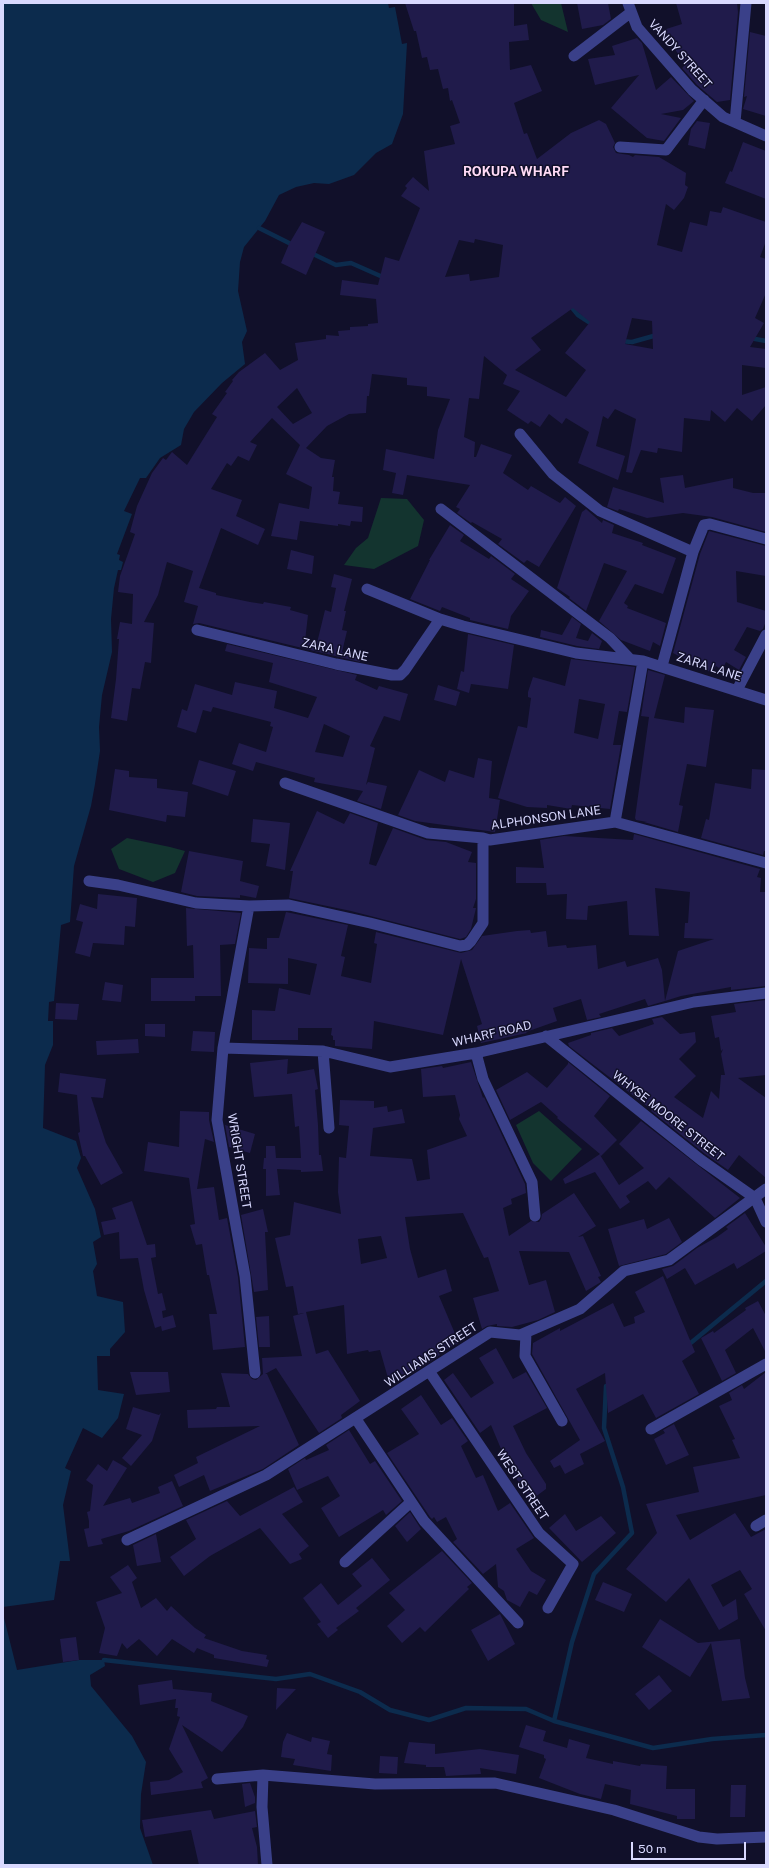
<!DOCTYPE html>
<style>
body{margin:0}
#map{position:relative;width:769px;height:1868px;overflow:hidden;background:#11102a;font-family:"Public Sans",sans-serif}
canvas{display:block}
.frame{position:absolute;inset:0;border:4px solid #d9d9ff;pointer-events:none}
.scale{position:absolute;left:631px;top:1842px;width:115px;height:18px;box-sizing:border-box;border:2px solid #d9d9ff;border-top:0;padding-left:5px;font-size:12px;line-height:14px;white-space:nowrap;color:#d9d9ff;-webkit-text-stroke:3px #11102a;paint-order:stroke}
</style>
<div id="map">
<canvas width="769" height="1868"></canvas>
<div class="frame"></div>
<div class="scale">50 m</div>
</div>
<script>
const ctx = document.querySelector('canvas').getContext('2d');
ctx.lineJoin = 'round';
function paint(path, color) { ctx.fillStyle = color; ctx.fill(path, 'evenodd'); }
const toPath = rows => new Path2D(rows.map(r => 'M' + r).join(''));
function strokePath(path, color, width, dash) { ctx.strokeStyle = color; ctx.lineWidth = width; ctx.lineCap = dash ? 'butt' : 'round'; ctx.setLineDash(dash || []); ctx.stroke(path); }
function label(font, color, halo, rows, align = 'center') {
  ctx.font = font + ' "Public Sans",sans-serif'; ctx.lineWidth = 3; ctx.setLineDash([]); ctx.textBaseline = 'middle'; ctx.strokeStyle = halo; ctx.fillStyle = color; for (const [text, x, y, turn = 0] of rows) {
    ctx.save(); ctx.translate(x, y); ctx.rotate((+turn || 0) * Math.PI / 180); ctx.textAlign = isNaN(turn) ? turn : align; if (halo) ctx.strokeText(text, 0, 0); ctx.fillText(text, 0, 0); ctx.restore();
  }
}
paint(toPath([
 [531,3,561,3,568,32,541,20],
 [381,498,407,499,424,520,418,546,374,569,344,565,356,548,368,538],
 [127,838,170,847,185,851,175,873,153,882,119,869,111,849],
 [539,1111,582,1149,551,1181,533,1163,516,1125]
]), '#13342f');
paint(toPath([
 [3,3,388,3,389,8,395,7,402,44,407,43,403,114,392,144,376,153,354,175,329,184,314,183,296,187,279,195,265,221,244,247,240,262,238,291,247,331,242,342,245,364,222,383,194,412,184,429,181,445,160,458,146,478,140,478,124,511,132,514,117,554,120,555,119,560,123,562,121,570,118,570,114,588,111,619,112,652,102,695,99,727,100,751,95,784,91,806,74,866,70,922,61,925,54,1001,49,1002,48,1021,53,1021,53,1045,45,1065,43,1128,76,1141,81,1158,77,1168,95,1209,101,1237,93,1242,97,1264,93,1271,97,1296,123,1302,125,1332,110,1349,110,1356,97,1356,98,1390,124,1394,118,1418,102,1438,83,1428,65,1468,71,1471,63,1505,70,1561,60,1561,54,1600,3,1607],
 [3,1614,17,1670,79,1660,104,1660,105,1666,90,1675,91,1686,132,1736,146,1762,141,1794,140,1828,153,1865,3,1865]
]), '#0c2b4d');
strokePath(toPath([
 [259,228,295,246],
 [311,253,336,265,351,263,385,278],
 [569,304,578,315,595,326],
 [750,338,766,341],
 [620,341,632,342,657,335],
 [687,1346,766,1281],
 [104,1660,276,1679,310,1674,360,1692,390,1710,429,1720,466,1708,526,1709,554,1721,653,1748,712,1739,766,1735],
 [554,1721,572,1642,594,1574,632,1533,623,1487,604,1428,606,1386,611,1384]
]), '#0c2b4d', 4.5);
paint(toPath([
 [405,3,514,3,514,26,527,24,529,40,509,42,510,70,531,65,542,91,514,103,524,134,527,133,537,159,571,133,599,120,606,124,615,143,613,147,616,153,629,155,633,157,635,155,659,157,686,173,685,185,688,187,684,198,674,210,666,204,657,245,682,252,690,222,707,226,710,211,721,213,723,207,766,222,766,241,760,257,766,259,766,293,755,318,764,323,750,347,766,349,766,368,742,365,742,395,766,387,766,405,752,421,737,408,725,422,711,410,710,421,684,418,682,452,658,448,657,453,641,450,632,473,626,472,636,419,615,409,608,419,603,416,596,446,625,456,618,480,578,463,589,432,566,418,562,424,549,414,540,427,531,421,528,424,507,410,520,391,503,384,507,375,484,356,479,399,469,398,464,437,475,442,474,457,476,457,481,444,512,455,503,473,528,490,531,486,560,503,565,497,576,506,539,567,527,560,524,563,498,544,502,539,472,522,471,523,457,513,460,509,456,507,470,485,407,475,403,495,392,493,396,473,383,470,386,449,434,459,438,430,450,399,427,396,427,387,407,385,407,378,372,374,369,396,367,396,366,413,349,414,327,426,306,448,321,458,335,460,332,477,334,477,333,491,340,492,338,504,363,507,362,522,351,521,350,526,338,524,338,526,300,521,297,540,271,536,279,503,309,509,312,487,286,474,300,445,272,418,250,442,257,445,249,461,238,456,231,466,227,463,211,489,242,500,236,516,265,529,258,545,221,528,199,588,216,593,216,595,250,602,263,604,264,602,291,607,290,610,308,615,305,641,317,643,325,610,331,612,336,588,331,587,334,574,352,579,344,611,346,611,342,630,347,631,342,652,361,657,360,662,199,623,193,624,198,606,184,602,193,571,167,562,158,595,144,622,154,623,151,663,145,662,140,689,132,688,127,721,111,718,116,679,119,639,117,639,120,622,132,624,133,594,118,592,120,576,135,534,130,532,137,506,152,473,163,458,166,460,172,452,187,465,217,417,212,414,227,393,225,392,233,381,232,380,239,372,265,353,280,370,298,360,295,343,326,339,326,335,339,336,338,331,350,330,350,327,368,326,368,324,378,323,376,299,340,295,342,280,378,285,385,257,399,261,420,208,401,196,407,188,405,186,413,177,429,191,424,151,455,144,450,126,460,123,452,100,450,101,448,88,443,89,438,69,430,70,427,57,422,58,416,31,414,31],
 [475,239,503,245,499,277,470,281,469,274,445,277,459,240,474,243],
 [573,308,590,322,565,353,586,370,566,397,515,370,541,350,531,338],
 [632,318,652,321,653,349,625,344],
 [297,388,312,413,293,424,277,407],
 [577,3,608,3,611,19,603,25,582,29],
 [676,3,737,3,738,12,730,100,717,102,697,85,682,68,685,65,663,30,682,24],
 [750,32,766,36,766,116,743,109,747,96,744,97],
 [637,38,642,43,656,90,671,77,694,101,683,110,661,114,681,118,664,141,647,138,611,108,639,75,595,85,588,59,615,55,612,46],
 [697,121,710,123,705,149,688,145,691,129],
 [743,142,766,151,766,199,725,183,730,171,732,172],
 [302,222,325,232,306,275,281,263,289,244],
 [683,475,685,488,733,478,733,488,753,493,766,493,766,532,712,517,683,513,647,518,619,509,618,511,607,507,613,487,664,503,660,478],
 [586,509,602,523,603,520,614,525,612,533,643,543,642,545,676,558,663,594,635,584,624,603,628,606,627,608,666,623,660,646,653,642,650,651,621,640,599,621,627,571,604,563,586,611,569,598,570,597,557,588,582,512],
 [450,525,464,535,460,541,489,559,491,556,515,574,511,579,529,591,511,616,508,629,470,620,470,618,442,607,440,611,410,599,430,560,429,560],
 [709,531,766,546,766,576,736,571,737,602,766,611,766,621,763,629,760,631,747,627,734,650,746,657,739,670,726,662,722,670,716,666,712,673,673,653,700,554],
 [291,550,314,556,312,574,287,569],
 [572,617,581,624,576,638,588,641,592,633,602,641,599,649,577,646,540,637,541,630,562,635],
 [468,634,514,645,508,689,471,684,469,693,457,689,461,671,464,672],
 [227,644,357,675,355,680,377,690,379,686,408,694,400,721,384,716,370,746,375,748,366,785,368,782,387,786,381,809,357,801,363,791,314,782,315,778,256,762,253,771,232,764,239,743,266,752,273,727,270,726,271,722,213,707,211,712,203,710,196,733,177,727,182,709,187,711,195,684,232,695,235,682,277,691,274,708,308,718,317,697,269,682,273,663,225,651],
 [324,724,350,736,343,757,315,752],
 [571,659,635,667,627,712,619,711,613,745,621,745,610,809,572,805,571,809,547,805,547,808,527,807,498,798,518,726,527,728,531,698,528,697,528,692,533,677,565,686],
 [579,699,605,704,598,739,574,733],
 [648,670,665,675,654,718,684,723,685,707,714,710,706,767,687,764,679,805,683,806,678,832,644,822,647,822,636,820,635,818,649,717,641,716],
 [438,685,460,692,456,706,434,700],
 [478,758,492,761,489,798,500,800,495,832,415,821,398,815,419,770,445,782,449,770,474,778],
 [199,760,236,771,228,796,192,784],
 [115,769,129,771,129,777,157,779,157,788,188,792,185,817,167,815,166,822,109,810],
 [752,769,766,770,766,851,764,851,763,855,701,838,706,819,709,820,715,783,751,789],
 [317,811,344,824,350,813,378,823,369,864,376,866,393,828,426,840,446,842,472,852,468,862,476,863,476,899,473,908,476,908,471,929,466,937,460,939,351,911,289,898,293,871,290,871],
 [253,819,290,823,285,870,266,866,270,844,251,842],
 [634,834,760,869,757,877,761,878,760,892,766,892,766,986,731,990,731,987,681,996,665,1001,678,951,714,939,684,938,685,923,688,923,690,892,655,888,659,936,629,935,627,901,588,906,587,920,566,919,567,894,547,895,546,883,516,883,516,867,544,868,540,840,564,836,633,840],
 [189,851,243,861,240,881,259,886,256,898,240,895,240,898,197,896,181,892],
 [98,894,137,898,135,927,125,926,124,945,93,943,90,957,75,953,83,922,76,920,80,904,97,909],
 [186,908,241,913,235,944,220,945,221,996,195,996,195,1001,151,1001,151,978,194,978,193,945,187,946],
 [286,912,348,925,341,956,345,957,341,976,371,983,377,944,374,943,376,932,461,953,472,950,482,936,517,931,530,930,531,933,546,931,548,947,566,945,567,948,596,945,598,969,625,961,627,967,658,958,662,970,665,1001,648,1006,645,999,599,1014,601,1017,587,1020,581,999,553,1008,557,1021,526,1032,527,1033,481,1043,477,1026,482,1024,461,959,443,1035,374,1021,372,1049,335,1046,335,1040,333,1040,333,1036,331,1035,332,1028,298,1028,298,1040,252,1040,252,1010,275,1011,279,988,310,995,317,964,288,958,288,984,248,983,249,948,267,949,267,938,279,938],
 [105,982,123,985,121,1002,102,1000],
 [766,1000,766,1075,738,1078,766,1098,766,1178,739,1155,728,1170,705,1154,651,1111,652,1110,569,1046,568,1043,591,1035,591,1033,612,1028,619,1036,654,1024,652,1019,662,1017,680,1034,695,1032,696,1042,679,1059,696,1076,674,1097,703,1118,711,1091,719,1099,721,1075,725,1075,721,1054,723,1049,721,1051,719,1037,715,1038,711,1016,736,1012,734,1004],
 [56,1003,79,1004,77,1020,55,1019],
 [145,1024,165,1024,165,1037,145,1036],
 [193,1031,215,1032,214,1052,191,1051],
 [138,1039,139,1053,97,1055,96,1041],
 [288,1059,287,1074,314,1069,318,1089,315,1090,318,1125,319,1155,321,1155,323,1171,301,1172,301,1170,277,1169,280,1195,266,1196,266,1169,263,1169,264,1158,266,1158,266,1146,275,1146,276,1158,301,1158,299,1126,295,1127,292,1094,254,1097,250,1063],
 [471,1062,483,1098,484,1097,525,1184,526,1193,511,1199,512,1204,503,1208,509,1236,531,1221,539,1222,541,1219,542,1214,574,1193,596,1226,578,1237,583,1236,601,1276,598,1277,601,1282,586,1291,569,1252,519,1251,529,1285,546,1280,555,1312,538,1320,512,1327,497,1326,497,1324,487,1326,482,1329,473,1298,499,1291,488,1257,484,1258,463,1213,405,1217,410,1249,418,1278,446,1269,452,1291,439,1296,459,1343,439,1353,440,1355,416,1371,388,1378,380,1350,369,1352,368,1350,347,1354,344,1305,306,1312,316,1354,328,1350,360,1401,341,1415,342,1418,319,1433,276,1368,265,1374,267,1374,299,1445,263,1469,210,1491,204,1475,179,1487,174,1475,198,1463,196,1457,260,1426,188,1428,187,1410,216,1409,217,1407,230,1407,221,1373,248,1374,252,1379,256,1380,263,1374,262,1358,302,1356,293,1316,304,1313,298,1314,293,1286,286,1287,275,1238,290,1235,294,1202,341,1214,338,1192,339,1157,346,1158,349,1126,339,1125,340,1100,374,1101,374,1108,387,1106,388,1112,402,1109,405,1123,373,1128,370,1156,412,1159,417,1181,430,1179,427,1150,467,1136,459,1119,460,1115,455,1095,423,1097,421,1069,442,1066,443,1068],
 [381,1236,387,1258,361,1264,358,1239],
 [568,1062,610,1096,594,1116,617,1140,601,1156,600,1155,619,1185,644,1168,619,1144,641,1121,740,1198,715,1218,669,1177,656,1190,648,1181,626,1196,630,1202,620,1209,595,1172,565,1184,563,1179,600,1154,557,1118,558,1117,541,1102,510,1120,496,1090,527,1072,547,1088,568,1064],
 [60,1073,106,1079,103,1098,91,1097,106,1143,123,1173,101,1185,85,1156,83,1156,78,1133,80,1132,77,1095,58,1092],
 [180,1111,209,1112,209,1120,214,1142,205,1139,197,1189,214,1187,219,1220,227,1218,238,1277,245,1347,213,1350,209,1314,217,1314,209,1275,207,1275,202,1244,196,1245,190,1225,195,1224,189,1178,144,1171,148,1142,179,1147],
 [225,1125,255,1134,250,1153,229,1147],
 [132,1201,147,1245,155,1244,156,1257,151,1258,158,1294,162,1293,166,1310,162,1311,163,1318,173,1315,176,1327,162,1331,161,1326,155,1328,144,1290,138,1258,120,1259,119,1232,104,1235,101,1222,116,1219,112,1208],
 [263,1209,268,1232,265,1232,268,1290,254,1292,241,1215],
 [745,1213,766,1247,766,1251,737,1269,734,1263,695,1285,685,1268,667,1279,662,1269,673,1266,697,1248,717,1237,728,1229,726,1227],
 [669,1218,682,1242,666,1254,619,1266,608,1229,644,1219,647,1229],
 [663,1276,695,1352,682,1361,699,1394,656,1418,643,1394,608,1413,605,1373,576,1389,605,1441,580,1454,584,1464,565,1474,560,1465,554,1468,550,1461,580,1440,532,1354,533,1343,560,1328,560,1331,613,1303,624,1327,635,1323,634,1317,645,1312,635,1292],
 [758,1301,766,1316,766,1353,753,1328,725,1350,736,1373,722,1381,701,1338,713,1331,714,1333,746,1310,745,1308],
 [269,1316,270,1347,259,1347,256,1317],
 [496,1348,513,1379,526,1372,547,1408,513,1426,526,1453,546,1484,546,1489,531,1500,509,1468,491,1425,480,1433,444,1380,453,1373,471,1398,494,1383,479,1358],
 [130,1372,168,1372,170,1392,136,1395],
 [766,1372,766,1495,676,1515,690,1540,735,1513,751,1537,766,1529,766,1631,744,1594,752,1589,740,1570,711,1585,723,1607,736,1599,738,1619,719,1630,689,1578,666,1602,626,1569,657,1533,646,1504,699,1492,693,1467,740,1458,732,1440,735,1439,719,1406,732,1400,729,1393,742,1385,744,1389],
 [421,1395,441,1425,452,1418,468,1441,461,1446,476,1478,483,1475,498,1511,510,1503,534,1538,516,1549,531,1571,546,1580,537,1595,529,1591,520,1607,507,1600,504,1591,498,1587,496,1564,483,1574,453,1542,457,1539,446,1517,437,1522,434,1517,432,1519,430,1517,387,1453,419,1434,401,1409],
 [133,1407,159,1415,161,1413,152,1441,131,1466,122,1458,142,1435,126,1429],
 [674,1424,689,1455,666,1465,654,1439,665,1433,663,1430],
 [349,1430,370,1464,375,1461,402,1501,386,1515,383,1510,339,1537,321,1508,340,1496,328,1476,297,1490,288,1469,305,1458,306,1460,329,1450,326,1445],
 [113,1460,127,1468,103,1506,130,1498,132,1503,160,1493,158,1487,172,1481,183,1506,129,1531,101,1539,103,1544,88,1547,84,1529,89,1528,89,1521,87,1512,90,1511,93,1485,86,1480,98,1464,107,1471],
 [294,1487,303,1502,282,1514,309,1546,299,1554,302,1559,290,1564,260,1528,210,1556,184,1576,170,1557,196,1539,186,1520,227,1501,240,1516],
 [410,1512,421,1529,407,1542,395,1526],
 [565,1514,576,1531,601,1516,616,1533,582,1562,549,1528],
 [156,1534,161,1562,137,1566,133,1545],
 [442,1551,472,1583,467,1587,469,1589,425,1632,420,1627,402,1643,387,1626,405,1610,389,1593],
 [372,1558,390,1580,356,1608,359,1611,336,1628,338,1630,328,1638,317,1624,321,1622,303,1598,321,1583,338,1605,362,1586,352,1574],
 [128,1565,137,1578,132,1582,141,1608,156,1598,167,1611,171,1606,195,1628,206,1635,204,1638,242,1651,267,1655,266,1659,269,1660,267,1667,214,1658,214,1655,197,1648,194,1653,172,1639,157,1656,139,1639,127,1649,122,1643,117,1656,99,1653,105,1628,96,1602,122,1593,110,1577],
 [603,1582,632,1594,624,1612,595,1600],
 [500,1614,515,1644,488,1661,471,1630],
 [660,1619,698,1643,740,1639,745,1678,750,1698,722,1701,711,1643,690,1677,642,1647],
 [76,1637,79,1660,63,1662,60,1639],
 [659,1675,672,1691,649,1710,635,1694],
 [172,1680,173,1689,212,1693,211,1701,248,1716,243,1727,222,1752,182,1725,208,1778,201,1782,203,1788,151,1795,150,1782,169,1780,183,1772,169,1749,180,1717,177,1716,178,1708,175,1708,176,1699,140,1705,138,1685],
 [277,1688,296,1689,276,1710],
 [526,1725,546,1731,543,1741,567,1748,569,1739,590,1745,586,1758,613,1764,613,1761,640,1766,641,1764,667,1766,666,1789,695,1789,695,1819,677,1819,677,1816,630,1804,631,1790,605,1784,601,1799,580,1794,539,1778,546,1759,544,1758,544,1755,519,1747],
 [287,1733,311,1742,312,1737,330,1741,327,1754,332,1755,331,1771,293,1765,295,1759,281,1757,283,1742],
 [409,1742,435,1744,435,1754,480,1749,519,1755,516,1774,480,1768,481,1774,446,1776,444,1767,426,1767,426,1765,404,1763],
 [380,1756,398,1757,397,1774,379,1773],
 [250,1783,255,1797,255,1803,245,1807,242,1784],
 [731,1785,746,1785,745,1817,730,1817],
 [211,1810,214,1819,255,1811,257,1827,252,1828,257,1847,258,1865,199,1865,191,1830,145,1837,142,1820]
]), '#201b4b');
strokePath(toPath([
 [628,3,637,27,692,90,723,117,766,136],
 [574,56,630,13],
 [735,122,746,3],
 [620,147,666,150,704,100],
 [520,434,553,474,600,511,693,552],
 [441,509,610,638,629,658],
 [367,589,440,619,463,626,576,653,643,661,766,700],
 [197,630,336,664,392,675,400,675,405,670,440,619],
 [662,666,693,552,704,525,710,524,766,539],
 [737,690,766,635],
 [285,783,428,833,483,838,490,840,615,822,766,863],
 [615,822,643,661],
 [89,881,118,885,196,903,249,906,289,905,370,923,460,946,467,945,471,941,483,923,483,838],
 [249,906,223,1048,217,1120,245,1276,255,1373],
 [546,1036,701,1160,755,1198,766,1222],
 [223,1048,323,1051,390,1067,476,1053,694,1002,766,993],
 [323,1051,329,1128],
 [476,1053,483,1079,532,1182,535,1216],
 [526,1333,525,1356,562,1421],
 [429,1371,539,1533,573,1564,548,1608],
 [356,1419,424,1521,518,1623],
 [651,1429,766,1364],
 [756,1526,766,1520],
 [127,1540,266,1475,490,1332,520,1335,580,1309,624,1271,669,1260,766,1189],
 [345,1562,411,1502],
 [263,1775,262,1807,267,1865],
 [217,1779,263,1775,375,1784,495,1783,614,1810,699,1837,717,1839,766,1837]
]), '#3a4089', 11);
label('12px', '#d9d9ff', '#11102a', [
 ["VANDY STREET",680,54,48],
 ["ZARA LANE",335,650,13],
 ["ZARA LANE",709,667,18],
 ["ALPHONSON LANE",546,818,-8],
 ["WHARF ROAD",492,1034,-13],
 ["WHYSE MOORE STREET",668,1116,38],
 ["WRIGHT STREET",239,1161,81],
 ["WILLIAMS STREET",431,1355,-33],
 ["WEST STREET",522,1485,56]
]);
label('bold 13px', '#ffdbf6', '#11102a', [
 ["ROKUPA WHARF",516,172]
]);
</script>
